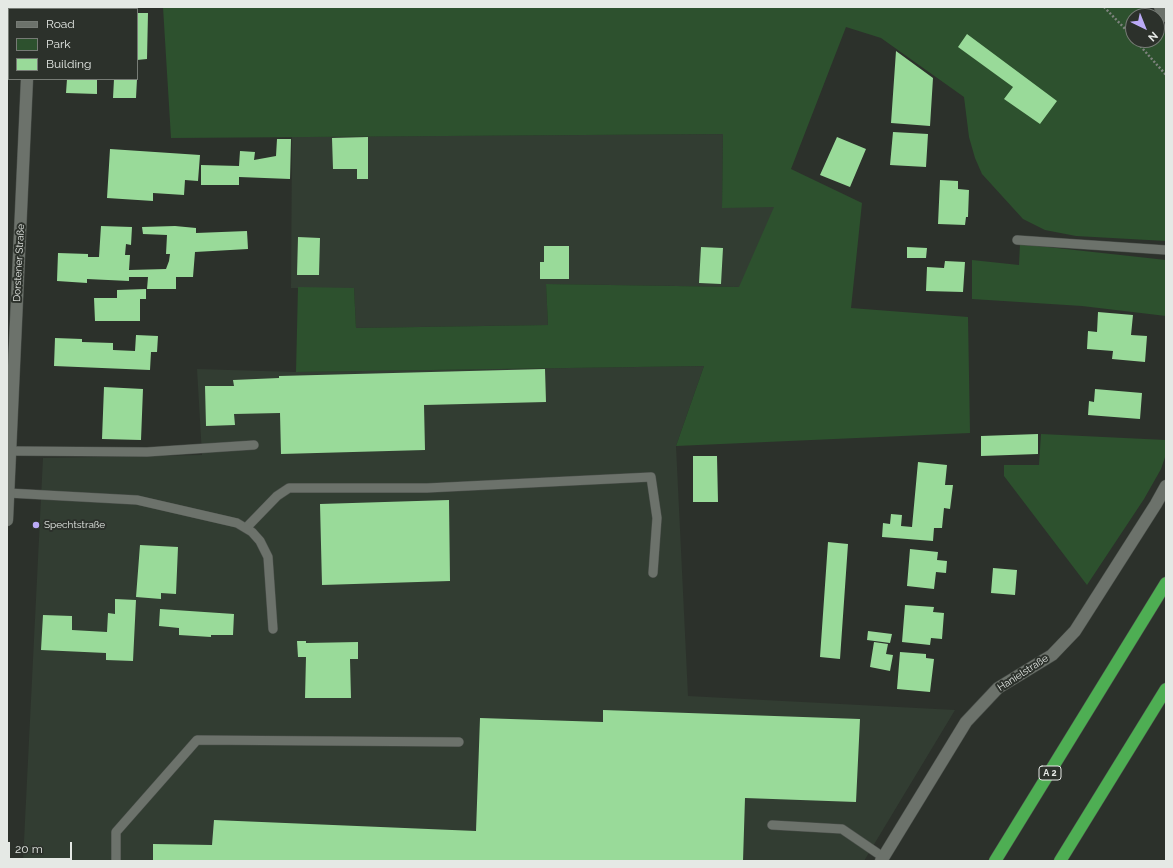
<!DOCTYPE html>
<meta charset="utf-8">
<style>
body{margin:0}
#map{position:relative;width:1173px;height:868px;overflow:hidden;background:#2c312b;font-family:Raleway,sans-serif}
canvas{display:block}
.frame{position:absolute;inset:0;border:8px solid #e5e9e5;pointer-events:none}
.legend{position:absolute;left:8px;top:8px;width:130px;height:72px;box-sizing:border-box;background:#2c312b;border:1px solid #767b75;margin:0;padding:5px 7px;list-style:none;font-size:12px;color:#e5e9e5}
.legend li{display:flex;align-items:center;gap:8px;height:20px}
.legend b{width:20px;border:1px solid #767b75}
.north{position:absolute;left:1125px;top:8px;width:40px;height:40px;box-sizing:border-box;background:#2c312b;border:1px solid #767b75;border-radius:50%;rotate:137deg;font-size:11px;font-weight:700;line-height:16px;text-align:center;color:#e5e9e5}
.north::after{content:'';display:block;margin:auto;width:14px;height:18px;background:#bbaaf6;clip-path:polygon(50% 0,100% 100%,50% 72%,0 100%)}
.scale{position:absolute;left:8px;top:842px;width:64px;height:18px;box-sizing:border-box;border:2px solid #e5e9e5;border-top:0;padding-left:5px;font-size:12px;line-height:14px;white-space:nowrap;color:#e5e9e5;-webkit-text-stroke:3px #2c312b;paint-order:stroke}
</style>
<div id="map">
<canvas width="1173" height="868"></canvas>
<div class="frame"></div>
<ul class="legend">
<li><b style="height:5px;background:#6c726b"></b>Road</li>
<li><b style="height:11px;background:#2d512e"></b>Park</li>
<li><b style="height:11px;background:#99da99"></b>Building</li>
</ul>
<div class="north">N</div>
<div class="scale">20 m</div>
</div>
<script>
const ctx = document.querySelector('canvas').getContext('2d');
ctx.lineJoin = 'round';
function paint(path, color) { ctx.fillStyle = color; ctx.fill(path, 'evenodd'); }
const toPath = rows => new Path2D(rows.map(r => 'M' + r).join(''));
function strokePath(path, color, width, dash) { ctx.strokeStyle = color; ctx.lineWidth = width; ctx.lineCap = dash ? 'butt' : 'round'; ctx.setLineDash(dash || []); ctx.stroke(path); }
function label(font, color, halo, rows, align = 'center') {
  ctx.font = font + ' Raleway,sans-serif'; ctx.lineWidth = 4; ctx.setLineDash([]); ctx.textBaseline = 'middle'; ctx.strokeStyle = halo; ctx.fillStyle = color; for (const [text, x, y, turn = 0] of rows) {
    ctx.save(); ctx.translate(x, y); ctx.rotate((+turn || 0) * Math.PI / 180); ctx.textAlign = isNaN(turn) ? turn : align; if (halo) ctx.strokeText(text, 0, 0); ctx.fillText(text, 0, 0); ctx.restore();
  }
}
paint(toPath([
 [723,134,722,207,775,207,740,287,546,284,548,325,356,328,354,288,291,288,292,137],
 [704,366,676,446,688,696,955,710,864,861,23,861,43,458,202,455,197,369,296,372]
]), '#323d32');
paint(toPath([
 [163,7,1144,7,1151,16,1133,16,1133,40,1157,40,1157,24,1166,35,1166,241,1076,236,1045,230,1023,219,982,174,975,158,969,137,964,97,881,38,846,27,791,169,862,203,851,308,968,317,970,433,676,446,704,366,296,372,298,287,354,288,356,328,548,325,546,284,739,287,774,207,722,208,723,134,171,138],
 [1020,244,1166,260,1166,316,1082,306,972,299,972,260,1019,265],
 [1041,434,1166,440,1166,454,1161,469,1144,499,1087,585,1004,476,1004,465,1039,465]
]), '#2d512e');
paint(toPath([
 [137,13,148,13,147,59,137,60],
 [967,34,1057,101,1040,124,1004,99,1013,87,958,47],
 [896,51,933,78,930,126,891,123],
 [67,79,97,79,97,94,66,93],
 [114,79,137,79,136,98,113,98],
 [893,132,928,134,926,167,890,165],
 [368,137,368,179,357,179,357,169,333,169,332,138],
 [837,137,866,149,850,187,820,175],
 [277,139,291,139,290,179,239,177,239,185,201,185,201,165,239,166,240,151,255,152,254,160,276,156],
 [110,149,200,155,198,181,185,180,184,195,153,193,153,201,107,198],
 [940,180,958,181,958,189,969,190,968,217,966,217,965,225,938,224],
 [101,226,132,227,131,245,126,244,125,255,130,255,129,270,166,269,169,261,170,254,166,254,167,235,143,234,142,227,175,226,196,228,196,233,247,231,248,249,195,252,193,277,176,277,176,289,147,289,148,277,129,277,129,281,87,279,87,283,57,281,58,253,88,254,88,257,99,257],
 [298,237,320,238,319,275,297,275],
 [544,246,569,246,569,279,540,279,540,262,544,262],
 [701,247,723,248,721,284,699,283],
 [907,247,927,248,926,258,907,258],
 [945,261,965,262,963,292,926,291,927,267,944,268],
 [146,289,146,299,140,299,140,321,95,321,94,298,117,298,117,290],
 [1098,312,1133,315,1131,335,1147,336,1145,362,1112,359,1113,351,1087,349,1088,331,1097,332],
 [136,335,158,336,157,352,151,352,150,370,54,366,55,338,82,339,82,342,113,343,113,350,135,351],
 [545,369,546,402,424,405,425,450,281,454,280,413,234,414,235,425,206,426,205,386,234,386,233,380,279,378,279,376],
 [104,387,143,389,141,440,102,439],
 [1095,389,1142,393,1140,419,1088,415,1089,401,1094,402],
 [1038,434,1038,454,981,456,981,436],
 [693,456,717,456,718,502,693,502],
 [918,462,947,465,945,485,953,485,950,509,944,508,942,528,934,528,933,541,882,537,883,523,890,524,891,514,902,515,901,526,912,527],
 [449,500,450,581,322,585,320,504],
 [828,542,848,544,840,659,820,657],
 [140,545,178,547,176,594,161,593,161,599,136,597],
 [910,549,938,552,937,560,947,561,946,573,936,572,934,589,907,586],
 [993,568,1017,570,1015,595,991,593],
 [115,599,136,600,133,661,106,660,106,653,41,650,43,615,72,616,72,630,107,632,108,613,115,614],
 [905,605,934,607,933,612,944,613,942,639,931,638,930,645,902,642],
 [160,609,234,614,233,635,211,635,211,637,179,635,179,628,159,626],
 [868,631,892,634,890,643,867,640],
 [297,641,306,641,306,643,358,642,358,659,350,659,351,698,305,698,306,657,298,657],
 [874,642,888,644,886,654,893,655,890,671,870,667],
 [900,652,926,654,926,658,934,659,930,692,897,689],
 [603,710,860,719,856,802,745,798,743,861,153,861,153,844,212,845,214,820,476,831,480,718,603,722]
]), '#99da99');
const lane = toPath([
 [1017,240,1166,250],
 [11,451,147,452,254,445],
 [8,493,137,500,237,523,252,532,260,541,268,557,273,629],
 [246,528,277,496,289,488,427,488,651,477,657,518,653,573],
 [772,825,842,829,883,857],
 [116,861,116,832,197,740,459,742]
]);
const street = toPath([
 [1160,7,1166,16],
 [881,861,966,722,998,688,1052,655,1075,631,1156,504,1166,486]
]);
const secondary = toPath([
 [31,9,31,7],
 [7,520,27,79]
]);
const highway = toPath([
 [995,861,1166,583],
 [1060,861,1166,689]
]);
strokePath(lane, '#4a4f4a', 10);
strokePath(street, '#4a4f4a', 13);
strokePath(secondary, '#4a4f4a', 13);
strokePath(highway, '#4a4f4a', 13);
strokePath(toPath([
 [1104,7,1133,37],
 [1135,40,1166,75]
]), '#7e837e', 2.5, [2, 2]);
strokePath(lane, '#6c726b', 9);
strokePath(street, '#6c726b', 12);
strokePath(secondary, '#6c726b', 12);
strokePath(highway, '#4eae53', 12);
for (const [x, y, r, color] of [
 [36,525,4,"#bbaaf6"]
]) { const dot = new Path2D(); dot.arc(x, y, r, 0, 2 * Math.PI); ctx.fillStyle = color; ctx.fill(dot); strokePath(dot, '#2c312b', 1.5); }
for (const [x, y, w] of [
 [1050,773,22]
]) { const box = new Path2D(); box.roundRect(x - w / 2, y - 7, w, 14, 3); ctx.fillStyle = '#2c312b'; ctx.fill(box); strokePath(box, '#e5e9e5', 1); }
label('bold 9px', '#e5e9e5', null, [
 ["A 2",1050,773]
]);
label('10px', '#e5e9e5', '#2c312b', [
 ["Dorstener Straße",19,263,-87],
 ["Hanielstraße",1023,673,-33]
]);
label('10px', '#e5e9e5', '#2c312b', [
 ["Spechtstraße",44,525]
], 'left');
</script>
